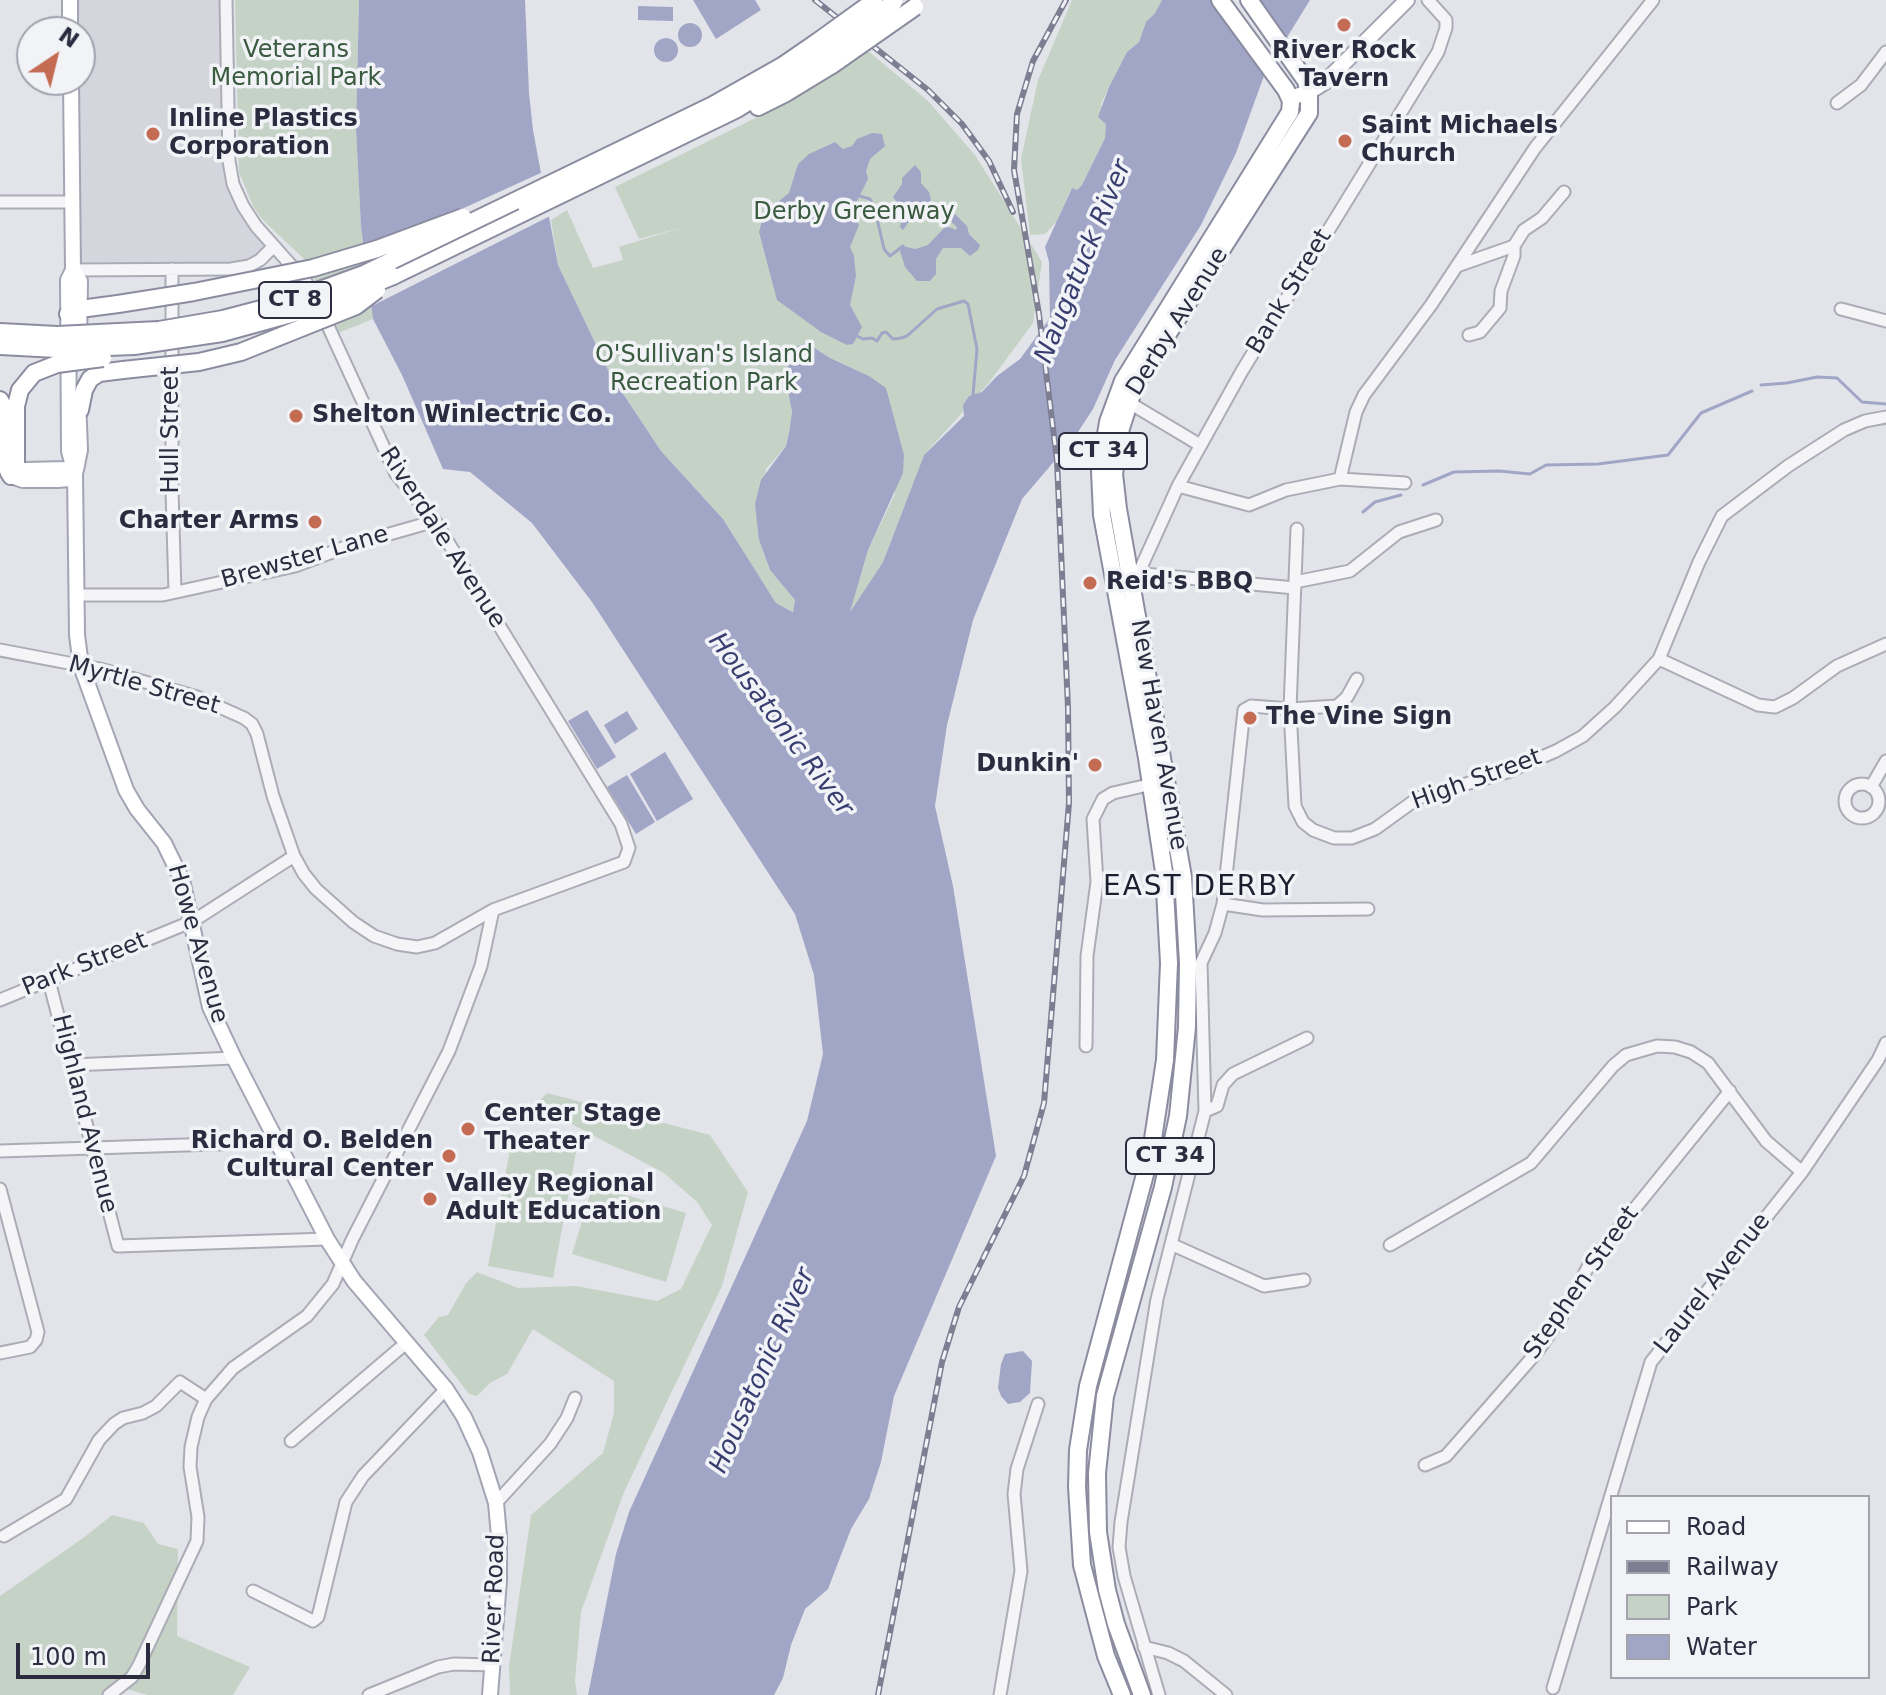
<!DOCTYPE html>
<style>
body{margin:0}
#map{position:relative;width:1886px;height:1695px;overflow:hidden;background:#e3e3ea;font-family:"DejaVu Sans",sans-serif}
canvas{display:block}
.legend{position:absolute;left:1610px;top:1495px;width:260px;height:184px;box-sizing:border-box;background:#f2f3f7;border:2px solid #a3a3ae;margin:0;padding:10px 14px;list-style:none;font-size:24px;color:#2c2c40}
.legend li{display:flex;align-items:center;gap:16px;height:40px}
.legend b{width:40px;border:2px solid #a3a3ae}
.north{position:absolute;left:16px;top:16px;width:80px;height:80px;box-sizing:border-box;background:#f2f3f7;border:2px solid #a3a3ae;border-radius:50%;rotate:35deg;font-size:22px;font-weight:700;line-height:32px;text-align:center;color:#2c2c40}
.north::after{content:'';display:block;margin:auto;width:28px;height:36px;background:#c36b53;clip-path:polygon(50% 0,100% 100%,50% 72%,0 100%)}
.scale{position:absolute;left:16px;top:1643px;width:134px;height:36px;box-sizing:border-box;border:4px solid #2c2c40;border-top:0;padding-left:10px;font-size:24px;line-height:28px;white-space:nowrap;color:#2c2c40;-webkit-text-stroke:6px #f2f3f7;paint-order:stroke}
</style>
<div id="map">
<canvas width="1886" height="1695"></canvas>
<ul class="legend">
<li><b style="height:10px;background:#fff"></b>Road</li>
<li><b style="height:10px;background:#7d7e92"></b>Railway</li>
<li><b style="height:22px;background:#c5d3c6"></b>Park</li>
<li><b style="height:22px;background:#a1a6c6"></b>Water</li>
</ul>
<div class="north">N</div>
<div class="scale">100 m</div>
</div>
<script>
const ctx = document.querySelector('canvas').getContext('2d');
ctx.lineJoin = 'round';
function paint(path, color) { ctx.fillStyle = color; ctx.fill(path, 'evenodd'); }
const toPath = rows => new Path2D(rows.map(r => 'M' + r).join(''));
function strokePath(path, color, width, dash) { ctx.strokeStyle = color; ctx.lineWidth = width; ctx.lineCap = dash ? 'butt' : 'round'; ctx.setLineDash(dash || []); ctx.stroke(path); }
function label(font, color, halo, rows, align = 'center') {
  ctx.font = font + ' "DejaVu Sans",sans-serif'; ctx.lineWidth = 7; ctx.setLineDash([]); ctx.textBaseline = 'middle'; ctx.strokeStyle = halo; ctx.fillStyle = color; for (const [text, x, y, turn = 0] of rows) {
    ctx.save(); ctx.translate(x, y); ctx.rotate((+turn || 0) * Math.PI / 180); ctx.textAlign = isNaN(turn) ? turn : align; if (halo) ctx.strokeText(text, 0, 0); ctx.fillText(text, 0, 0); ctx.restore();
  }
}
paint(toPath([
 [70,0,226,0,233,184,273,247,249,266,73,270,71,80,80,80,80,32,70,32]
]), '#d5d5de');
paint(toPath([
 [235,0,359,0,356,128,361,227,373,319,338,333,336,323,304,259,262,219,253,206,239,172],
 [1072,0,1162,0,1155,13,1146,23,1139,42,1127,52,1109,87,1101,104,1107,124,1105,138,1082,185,1077,190,1071,189,1057,221,1045,234,1030,235,1021,159,1038,80],
 [867,50,928,101,975,155,1042,262,1033,323,988,384,924,455,883,562,848,615,868,550,895,494,869,376,830,358,807,343,785,375,792,412,789,433,786,446,766,469,759,540,770,570,795,600,794,612,776,603,723,519,661,451,610,374,558,265,551,220,567,210,593,268,623,260,619,247,683,227,639,239,615,187,788,102],
 [547,1093,710,1135,748,1192,722,1286,624,1492,581,1612,575,1680,577,1695,510,1695,509,1666,531,1515,603,1453,614,1413,614,1381,533,1329,507,1374,490,1383,477,1396,469,1394,424,1335,439,1317,448,1315,466,1283,477,1272,518,1288,576,1286,657,1301,681,1289,712,1225,697,1202,664,1173,536,1105],
 [513,1134,577,1147,553,1278,488,1266],
 [593,1185,686,1213,666,1282,572,1254],
 [112,1515,144,1523,158,1544,178,1549,177,1636,250,1667,233,1695,148,1695,112,1685,102,1695,0,1695,0,1596,86,1536]
]), '#c5d3c6');
paint(toPath([
 [359,0,525,0,529,93,533,130,558,265,610,374,661,451,723,519,776,603,793,612,795,600,770,570,759,540,755,504,761,480,786,446,789,433,792,412,785,375,794,347,807,343,830,358,869,376,886,388,904,455,903,473,868,550,850,612,883,562,924,455,964,416,963,405,969,396,982,392,997,376,1020,359,1050,318,1049,262,1045,247,1072,188,1077,190,1082,185,1105,138,1106,124,1098,117,1109,87,1127,52,1139,42,1146,22,1155,13,1162,0,1310,0,1265,73,1236,153,1201,225,1115,360,1093,409,1074,438,1022,499,973,620,947,725,935,806,953,886,996,1156,894,1396,881,1462,869,1499,851,1529,828,1589,805,1609,791,1645,783,1678,774,1695,588,1695,616,1554,629,1512,807,1121,823,1054,814,975,795,914,592,602,532,523,470,472,443,469,402,375,373,319,361,227,356,128],
 [693,0,755,0,761,10,716,39],
 [638,6,673,7,673,21,638,20],
 '678 35a12 12 0 1 1 24 0a12 12 0 1 1-24 0Z',
 '654 50a12 12 0 1 1 24 0a12 12 0 1 1-24 0Z',
 [872,133,882,134,885,146,870,159,866,171,868,179,851,213,859,225,850,247,854,256,856,276,850,305,862,327,853,344,847,345,821,332,777,300,759,232,764,213,789,193,798,164,809,154,835,142,843,149,852,146,857,139],
 [915,165,921,172,921,183,929,192,931,200,912,217,903,230,900,227,902,217,899,205,893,197,902,184,902,178],
 [955,214,967,226,969,234,980,245,978,250,970,256,961,248,943,248,936,259,936,274,930,281,917,281,905,267,900,251,903,246,915,249,928,245,946,226,956,230,957,227,948,219],
 [587,710,616,757,597,769,568,721],
 [627,711,638,729,615,744,604,725],
 [665,752,693,799,657,821,630,774],
 [627,775,655,822,636,834,607,787],
 [1023,1351,1032,1361,1030,1393,1020,1402,1008,1404,1001,1396,998,1388,1001,1364,1005,1354]
]), '#a1a6c6');
paint(toPath([
 [1212,0,1258,0,1289,41,1266,74],
 [545,171,554,214,368,308,360,246,442,218]
]), '#e3e3ea');
strokePath(toPath([
 [856,195,870,199,875,210,884,249,890,256,903,246],
 [877,217,899,208],
 [855,335,863,339,872,338,877,341,882,333,886,332,893,339,901,338,907,336,937,309,964,301,968,304,977,349,973,395],
 [1761,385,1787,383,1817,377,1837,378,1862,402,1886,404],
 [1423,485,1454,472,1499,471,1530,474,1546,465,1598,464,1668,455,1701,413,1752,391],
 [1363,512,1375,502,1401,495]
]), '#a1a6c6', 3);
const minor = toPath([
 [226,0,229,161,233,184,243,206,256,226,306,282,313,296],
 [1837,103,1861,85,1886,52],
 [0,202,72,202],
 [1457,266,1514,246,1524,230,1542,218,1564,192],
 [172,269,172,491,175,592],
 [73,270,231,269,249,266,260,260,273,247],
 [1841,309,1886,321],
 [1469,335,1480,332,1500,308,1501,291,1514,256,1514,246],
 [1128,402,1200,445],
 [1340,479,1356,412,1364,395,1431,305,1535,148,1653,0],
 [1178,486,1249,505,1286,490,1340,479,1405,483],
 [1297,529,1290,709,1295,806,1303,822,1313,830,1334,838,1352,838,1375,829,1418,798,1507,772,1556,751,1583,736,1615,707,1659,659,1699,562,1722,516,1788,466,1844,430,1865,421,1886,417],
 [1139,572,1178,486,1242,371,1438,52,1446,28,1446,20,1428,0],
 [1133,573,1295,588],
 [1295,582,1350,571,1399,532,1436,520],
 [78,595,163,595,295,566,351,545,435,521],
 [0,650,100,669,197,697,244,718,252,724,257,734,273,796,294,856,304,874,316,889,353,922,374,936,397,944,417,947,435,943,493,910,624,862,629,848,621,824,435,521,396,474,323,315],
 [1659,659,1758,705,1775,707,1793,698,1837,666,1886,644],
 '1845 801a17 17 0 1 1 34 0a17 17 0 1 1-34 0Z',
 [1871,787,1886,761],
 [1223,904,1263,910,1368,909],
 [1201,963,1215,933,1223,904,1244,710,1251,706,1290,709,1337,706,1347,697,1357,679],
 [49,981,118,1246,327,1239],
 [0,1000,193,921,294,856],
 [1086,1046,1087,956,1097,882,1093,819,1103,799,1113,793,1157,783],
 [72,1065,234,1058],
 [1205,1111,1217,1106,1223,1085,1233,1074,1307,1038],
 [0,1151,278,1142],
 [0,1189,38,1332,36,1340,30,1347,0,1353],
 [1173,1245,1264,1286,1304,1280],
 [1390,1245,1531,1163,1613,1066,1626,1055,1657,1046,1675,1047,1691,1052,1708,1063,1766,1141,1802,1172],
 [291,1441,406,1343],
 [1425,1465,1446,1456,1537,1352,1562,1316,1589,1265,1730,1091],
 [496,1503,550,1444,567,1418,575,1398],
 [4,1536,66,1499,99,1440,114,1424,123,1418,143,1413,156,1406,180,1382,206,1399],
 [253,1591,313,1621,318,1617,346,1502,363,1476,446,1389],
 [1144,1647,1168,1653,1184,1661,1226,1695],
 [1553,1688,1651,1362,1802,1172,1878,1060,1886,1043],
 [109,1695,132,1677,139,1665,197,1541,198,1517,190,1467,191,1447,198,1417,206,1399,233,1368,307,1316,333,1284,352,1240,449,1051,481,966,493,910],
 [369,1695,438,1667,454,1664,493,1665],
 [1000,1695,1021,1571,1014,1494,1017,1469,1038,1404],
 [1159,1695,1124,1576,1119,1547,1121,1522,1157,1299,1205,1111,1201,963]
]);
const major = toPath([
 [70,0,70,32],
 [71,80,73,270,68,280,69,451,75,474,77,635,81,666,126,790,137,809,164,843,182,880,210,1007,234,1058,327,1239,354,1281,446,1389,464,1417,480,1452,496,1503,499,1536,499,1580,490,1695],
 [1290,98,1309,92,1325,82,1407,0],
 [73,270,80,281,79,343],
 [76,470,80,450,78,399],
 [11,476,24,470,66,469,75,474],
 [11,476,23,480,58,480,68,479,75,474]
]);
const highway = toPath([
 [758,107,786,93,832,65],
 [515,201,713,105,782,66,817,42],
 [393,276,737,109,825,54],
 [68,314,80,309,118,304],
 [0,332,57,335],
 [0,346,57,349],
 [0,400,3,406,5,463,9,473],
 [80,410,84,390,90,379,99,373,123,370],
 [11,476,16,470,16,406,20,390,34,373,57,364],
 [1122,1695,1106,1656,1082,1565,1077,1487,1078,1450,1088,1386,1151,1152,1165,1060,1169,963,1164,872,1147,758,1102,515,1100,471,1108,422,1123,381,1290,112,1291,101,1286,90,1220,0],
 [1142,1695,1116,1624,1107,1590,1098,1532,1097,1473,1105,1396,1163,1187,1178,1116,1187,1027,1188,963,1183,877,1118,509,1114,474,1121,428,1135,385,1309,113,1309,92,1306,81,1249,0]
]);
strokePath(minor, '#acacb7', 15);
strokePath(major, '#a3a4b4', 18);
strokePath(highway, '#8b8c9f', 20);
strokePath(minor, '#f5f5f8', 11);
strokePath(major, '#fff', 14);
strokePath(highway, '#fff', 16);
const rail = toPath([
 [815,0,928,90,962,124,989,161,1013,212],
 [878,1695,942,1362,959,1307,1024,1176,1044,1103,1069,803,1068,708,1057,461,1039,314,1014,170,1017,114,1033,61,1066,0]
]);
strokePath(rail, '#7d7e92', 6);
strokePath(rail, '#f2f3f7', 3, [9]);
const highwayBridge = toPath([
 [817,42,874,1],
 [825,54,894,2],
 [832,65,915,7],
 [118,304,194,292,313,268,377,249,463,217],
 [57,335,159,330,223,319,284,303,364,274,515,201],
 [57,349,134,346,222,333,320,306,393,276],
 [57,364,103,358],
 [123,370,199,362,241,352,356,306,377,290]
]);
strokePath(highwayBridge, '#8b8c9f', 20, []);
strokePath(highwayBridge, '#fff', 16);
for (const [x, y, r, color] of [
 [1344,25,8,"#c36b53"],
 [153,134,8,"#c36b53"],
 [1345,141,8,"#c36b53"],
 [296,416,8,"#c36b53"],
 [315,522,8,"#c36b53"],
 [1090,583,8,"#c36b53"],
 [1250,718,8,"#c36b53"],
 [1095,765,8,"#c36b53"],
 [468,1129,8,"#c36b53"],
 [449,1156,8,"#c36b53"],
 [430,1199,8,"#c36b53"]
]) { const dot = new Path2D(); dot.arc(x, y, r, 0, 2 * Math.PI); ctx.fillStyle = color; ctx.fill(dot); strokePath(dot, '#f2f3f7', 3); }
for (const [x, y, w] of [
 [295,300,72],
 [1103,451,88],
 [1170,1156,88]
]) { const box = new Path2D(); box.roundRect(x - w / 2, y - 18, w, 36, 6); ctx.fillStyle = '#f2f3f7'; ctx.fill(box); strokePath(box, '#2c2c40', 2); }
label('bold 22px', '#2c2c40', null, [
 ["CT 8",295,300],
 ["CT 34",1103,451],
 ["CT 34",1170,1156]
]);
label('24px', '#3a5b40', '#f2f3f7', [
 ["Veterans",296,51],
 ["Memorial Park",296,79],
 ["Derby Greenway",854,213],
 ["O'Sullivan's Island",704,356],
 ["Recreation Park",704,384]
]);
label('bold 24px', '#2c2c40', '#f2f3f7', [
 ["River Rock",1344,52,"center"],
 ["Tavern",1344,80,"center"],
 ["Inline Plastics",169,120],
 ["Corporation",169,148],
 ["Saint Michaels",1361,127],
 ["Church",1361,155],
 ["Shelton Winlectric Co.",312,416],
 ["Charter Arms",299,522,"right"],
 ["Reid's BBQ",1106,583],
 ["The Vine Sign",1266,718],
 ["Dunkin'",1079,765,"right"],
 ["Center Stage",484,1115],
 ["Theater",484,1143],
 ["Richard O. Belden",433,1142,"right"],
 ["Cultural Center",433,1170,"right"],
 ["Valley Regional",446,1185],
 ["Adult Education",446,1213]
], 'left');
label('24px', '#2c2c40', '#f2f3f7', [
 ["Bank Street",1290,292,-59],
 ["Derby Avenue",1178,322,-58],
 ["Hull Street",172,430,-90],
 ["Riverdale Avenue",442,538,57],
 ["Brewster Lane",305,558,-16],
 ["Myrtle Street",144,686,16],
 ["New Haven Avenue",1158,735,80],
 ["High Street",1477,780,-20],
 ["Howe Avenue",197,944,74],
 ["Park Street",85,965,-22],
 ["Highland Avenue",84,1114,76],
 ["Stephen Street",1582,1283,-55],
 ["Laurel Avenue",1713,1284,-52],
 ["River Road",495,1599,-88]
]);
label('italic 26px', '#393e71', '#f2f3f7', [
 ["Naugatuck River",1084,262,-68],
 ["Housatonic River",780,725,53],
 ["Housatonic River",763,1371,-66]
]);
ctx.letterSpacing = '2px';
label('28px', '#1e1e31', '#f2f3f7', [
 ["EAST DERBY",1200,888]
]);
ctx.letterSpacing = '0px';
</script>
